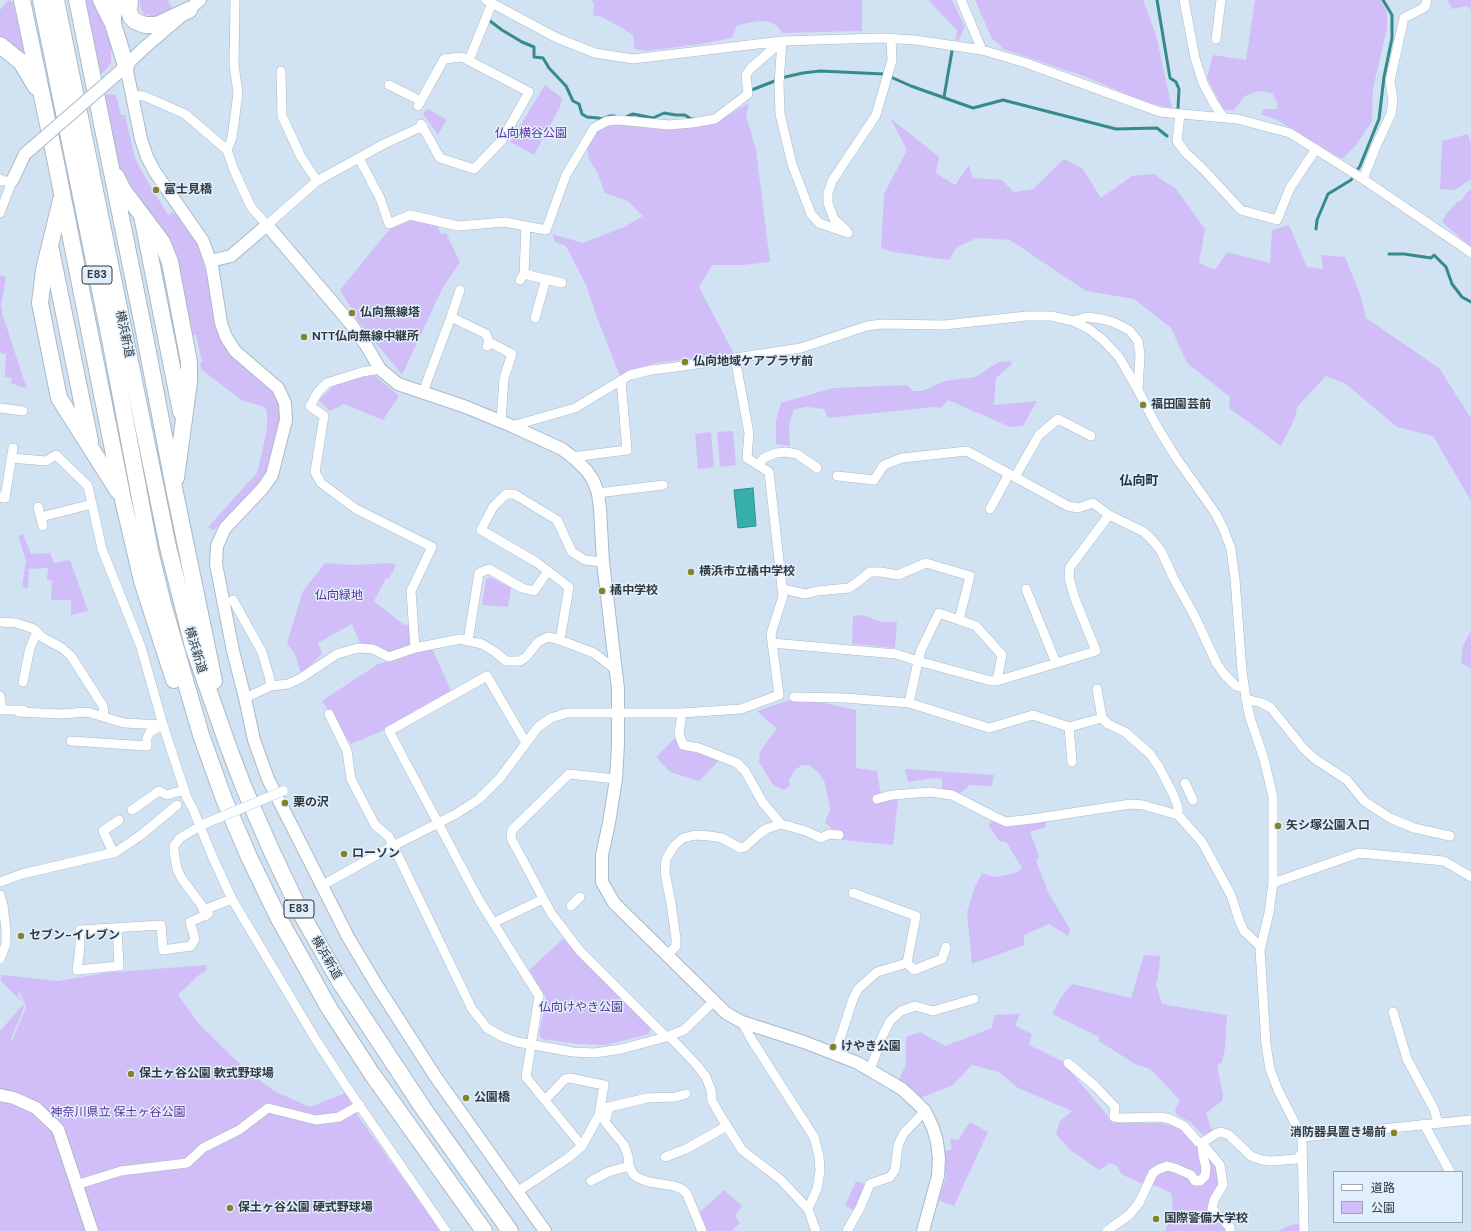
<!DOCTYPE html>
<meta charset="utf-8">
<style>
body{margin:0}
#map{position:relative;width:1471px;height:1231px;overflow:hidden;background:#d1e3f2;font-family:"DM Sans","Noto Sans JP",sans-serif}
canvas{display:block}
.legend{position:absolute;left:1333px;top:1171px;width:130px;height:52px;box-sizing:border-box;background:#e1effc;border:1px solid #9ba6b0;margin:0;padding:5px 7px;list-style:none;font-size:12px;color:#32393f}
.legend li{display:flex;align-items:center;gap:8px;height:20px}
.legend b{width:20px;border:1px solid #9ba6b0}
</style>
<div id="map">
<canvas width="1471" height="1231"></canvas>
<ul class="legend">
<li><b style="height:5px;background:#fff"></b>道路</li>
<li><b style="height:11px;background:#d1bef9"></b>公園</li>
</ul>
</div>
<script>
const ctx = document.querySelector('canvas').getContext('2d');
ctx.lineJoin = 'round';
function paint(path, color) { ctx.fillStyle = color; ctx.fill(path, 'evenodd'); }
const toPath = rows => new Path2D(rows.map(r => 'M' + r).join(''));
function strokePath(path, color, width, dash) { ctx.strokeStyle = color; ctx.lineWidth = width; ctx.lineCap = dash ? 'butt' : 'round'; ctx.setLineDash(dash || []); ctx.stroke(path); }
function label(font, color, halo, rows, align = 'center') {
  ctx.font = font + ' "DM Sans","Noto Sans JP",sans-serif'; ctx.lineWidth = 3; ctx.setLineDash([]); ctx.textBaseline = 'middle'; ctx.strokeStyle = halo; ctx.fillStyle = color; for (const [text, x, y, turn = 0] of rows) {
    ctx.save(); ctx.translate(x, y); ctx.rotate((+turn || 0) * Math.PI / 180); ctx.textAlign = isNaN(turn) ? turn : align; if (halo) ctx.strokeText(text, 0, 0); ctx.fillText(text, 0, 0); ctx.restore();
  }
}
paint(toPath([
 [8,0,13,2,24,50,23,53,21,53,0,38,0,10],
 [84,0,94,0,109,34,111,47,111,63,106,70,99,75],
 [140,0,169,0,168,2,173,9,159,16,151,16,144,14,140,7],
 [591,0,862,0,862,31,782,33,777,26,770,22,760,21,747,23,737,26,732,38,701,44,646,51,635,49,633,35,625,30,602,17,593,15,594,4],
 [928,0,952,0,965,27,958,41,956,41,957,30],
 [975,0,1143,0,1156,35,1172,108,1153,104,1131,96,1086,77,1003,49,1000,45,992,39],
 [1255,0,1381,0,1387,13,1387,28,1373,89,1372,121,1356,145,1342,159,1279,121,1261,114,1264,109,1277,109,1277,102,1272,93,1258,91,1245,96,1233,111,1223,109,1207,78,1213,55,1246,60],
 [1448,0,1471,0,1471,10,1467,6,1452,9],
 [545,85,562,98,560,107,534,155,510,142],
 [109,94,116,95,121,115,125,115,134,154,138,165,168,215,172,212,177,215,191,232,200,250,208,282,211,286,216,322,274,392,280,406,281,418,269,467,265,476,259,484,214,530,209,528,209,526,255,475,258,470,267,429,267,412,265,407,241,400,201,369,200,363,202,362,196,335,193,335,177,262,121,175,116,161,103,96],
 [749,103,746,115,756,150,770,262,743,265,712,265,699,287,734,354,656,363,620,376,596,315,587,287,566,246,555,242,552,234,583,243,624,227,643,216,628,201,605,193,597,172,589,159,586,141,597,127,638,119,660,119,714,123],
 [427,108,443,118,447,119,438,135,423,114],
 [890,118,939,157,936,173,955,185,969,165,973,178,1002,180,1014,192,1033,189,1064,159,1082,168,1101,198,1132,176,1154,174,1176,189,1205,229,1199,263,1215,270,1227,252,1270,263,1272,230,1289,225,1307,267,1323,269,1321,255,1345,257,1361,297,1366,318,1439,368,1471,418,1471,501,1433,436,1397,427,1346,384,1326,376,1297,407,1295,418,1281,446,1229,408,1230,397,1187,363,1171,328,1134,299,1086,291,1010,240,977,238,957,247,949,260,893,252,881,248,884,194,907,150],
 [1468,134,1471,145,1471,179,1455,190,1440,189,1442,141],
 [1471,189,1471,247,1442,222,1447,213,1457,202,1461,201,1467,192],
 [410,218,436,223,441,234,446,233,460,262,443,287,402,375,359,322,340,290,392,226],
 [0,275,6,277,1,306,3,316,27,389,11,383,12,378,5,377,6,354,0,353],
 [1012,361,1011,365,996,378,994,405,1037,401,1023,426,1010,427,948,400,941,408,934,407,828,418,824,409,807,407,794,409,789,425,790,446,776,444,776,420,781,403,833,388,907,385,913,391,922,391,945,381,975,377,992,366,999,362],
 [374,375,399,396,383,420,344,404,330,411,319,400,336,383],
 [733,431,736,465,720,467,717,432],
 [711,432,714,467,698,469,695,434],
 [23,534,31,554,50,553,54,563,70,560,88,611,71,615,71,600,51,600,52,581,47,580,48,568,29,569,28,588,22,587,26,560,18,536],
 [325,563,353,565,392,563,396,565,389,579,386,578,374,601,404,625,410,624,414,645,390,653,374,645,360,644,352,624,318,643,322,654,301,674,295,654,287,643,303,591],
 [490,577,511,588,508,607,482,605,486,579],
 [862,615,882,622,897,622,895,648,852,644,853,616],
 [1471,631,1471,668,1461,663,1463,646],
 [432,648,451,691,391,727,351,744,322,701,378,664],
 [789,700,824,703,856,710,856,768,877,771,882,801,898,800,893,845,842,840,825,822,830,809,825,783,819,773,809,765,802,765,795,770,789,780,790,786,784,790,773,785,759,762,760,752,768,740,777,729,757,711],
 [674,739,690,750,701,751,719,761,699,781,670,772,656,757],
 [905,769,994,775,992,786,969,785,966,789,958,794,942,789,942,779,934,778,908,782],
 [1046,819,1046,827,1030,832,1039,856,1036,861,1049,894,1070,929,1068,936,1049,924,1024,935,1024,945,972,964,967,912,974,889,982,873,994,877,1016,873,1022,868,1006,842,999,841,989,826,991,821,1006,824],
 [563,939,651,1027,649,1034,606,1045,578,1044,542,1039,539,1034,546,998,529,970],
 [1144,955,1160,956,1159,971,1156,985,1162,1004,1227,1015,1225,1048,1222,1062,1217,1065,1223,1095,1222,1101,1206,1113,1212,1131,1203,1135,1190,1122,1176,1114,1175,1109,1180,1101,1162,1081,1150,1069,1135,1064,1099,1041,1099,1037,1052,1014,1061,997,1072,984,1131,998],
 [206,965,207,970,199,975,178,995,198,1023,244,1068,274,1091,310,1107,345,1093,351,1097,358,1116,441,1231,0,1231,0,1031,22,1006,21,1001,0,980,2,975,58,981,104,973],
 [19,991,26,1007,12,1041,11,1039,24,1007,18,994],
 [1020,1014,1015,1026,1032,1034,1029,1045,1062,1061,1114,1123,1162,1123,1180,1129,1216,1165,1220,1184,1210,1198,1227,1231,1165,1231,1173,1208,1171,1193,1156,1186,1140,1183,1121,1174,1117,1166,1110,1163,1099,1170,1070,1150,1056,1134,1060,1121,1072,1111,1018,1088,999,1072,972,1065,953,1085,920,1098,899,1079,906,1065,906,1037,920,1032,945,1046,992,1028,994,1015],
 [970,1122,988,1132,954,1206,938,1200,946,1177,945,1151,952,1149,950,1138,958,1140],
 [856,1181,867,1185,856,1211,845,1206],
 [724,1190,742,1206,735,1216,740,1223,731,1231,707,1231,699,1213],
 [1301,1223,1300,1231,1279,1231,1290,1225]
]), '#d1bef9');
const water = toPath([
 [753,488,756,526,738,528,734,490,753,488]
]);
paint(water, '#36aea9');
strokePath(water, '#358b89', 1);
strokePath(toPath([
 [1157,0,1170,78,1176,82,1179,89,1178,108],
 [490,21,502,30,522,42,534,47,534,57,543,58,549,68,566,86,573,101,579,104,582,114,587,117,598,118,602,119,610,116,615,116],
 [749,91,785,77,803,73,820,71,884,74,911,86,973,108,1003,100,1116,129,1157,128,1167,136],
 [944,97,952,51],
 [626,117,633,114,653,118,664,113,676,115,685,115,691,119,694,119],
 [1316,229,1317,220,1328,194,1351,180,1360,166,1379,119,1384,77,1392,38,1392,15,1383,0],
 [1389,254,1404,254,1431,258,1434,255,1446,267,1452,284,1462,297,1471,302]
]), '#358b89', 3);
const street = toPath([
 [486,0,557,38,595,53,633,59,782,41,882,38,915,40,982,50,1026,63,1160,112,1237,119,1290,133,1363,179,1466,249,1471,253],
 [961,0,982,50],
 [1184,0,1195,58,1203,83,1213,102,1223,117],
 [1216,39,1221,0],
 [782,41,779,84,780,114,792,164,811,214,819,223,848,233],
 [469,60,492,3],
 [281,71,282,116,301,157,317,181],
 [389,85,421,101],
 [131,95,144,96,185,114,227,150,234,170,251,207,267,225,317,181,384,144,423,126],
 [418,106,444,59,462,57,529,92,502,140,474,169,440,158,421,124],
 [1180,114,1177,141,1185,152,1204,170,1241,210,1277,220,1290,188,1316,149],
 [227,150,232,138,238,93,234,65,235,0],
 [359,158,380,198,389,224,410,215,458,226,505,222,546,230,566,175,594,128,607,121,618,120,669,125,692,123,715,119,748,94,746,75,751,68,782,41],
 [0,179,2,181,12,181,0,213],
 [1363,179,1376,146,1391,114,1393,101,1390,81,1404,18,1425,7,1427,0],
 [846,230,834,219,828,203,828,193,832,181,876,115,892,60,891,38],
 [524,274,562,283],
 [520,280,524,274,526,226],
 [451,317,460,290],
 [535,318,546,279],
 [1073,321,1087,317,1102,319,1113,322,1129,330,1138,341,1140,355,1138,390],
 [489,342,512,354,504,378,501,422],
 [380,369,362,372,327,383,318,392,310,406,324,416,315,472,321,483,356,509,432,547,411,591,415,648],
 [423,392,451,317,486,334,489,342,487,346],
 [0,408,23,411],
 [512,426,575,408,630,375,651,370,676,367,801,348,867,326,882,324,944,325,1027,316,1051,316,1073,321,1089,329,1103,340,1119,357,1138,390,1156,425,1175,456,1216,514,1224,530,1231,549,1235,579,1242,671,1246,699,1250,718,1264,759,1273,797,1273,883,1269,913,1260,950,1266,1045,1270,1069,1278,1090,1302,1137,1304,1231],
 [572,457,627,450,621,380],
 [11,458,46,461,56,455,88,486,102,549,141,647,163,725,187,798,193,809,213,858,232,899,316,1040,346,1086,446,1231],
 [758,465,764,458,776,453,786,452,797,454,817,468],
 [837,476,874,480,884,465,902,458,967,451,1068,506,1078,508,1093,503,1109,515,1144,532,1154,542,1161,551,1174,579,1194,615,1217,664,1224,674,1236,686,1244,688],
 [1015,477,1039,435,1058,419,1091,436],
 [598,493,663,485],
 [0,497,5,498,13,448],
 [38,507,43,526],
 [990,509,1009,474],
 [41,517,92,504],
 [783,589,805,594,817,591,849,588,859,581,870,572,881,572,898,575,926,563,970,576,959,620],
 [1026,589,1056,663],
 [233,600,262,652,269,676,271,686],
 [0,622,16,623,34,629,42,637,62,648,71,656,103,706,104,716],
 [560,640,569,587,536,562,481,530,493,507,506,494,514,494,557,520,572,552,585,560,603,562],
 [468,641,479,573,489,569,522,588,534,591,548,571],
 [772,643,896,654,918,661,991,681,997,681,1002,655,976,626,939,613,921,650,918,661,909,703],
 [997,681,1096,651,1075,599,1069,578,1070,567,1109,515],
 [23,682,30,648,37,632],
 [1097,689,1102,718,1108,724,1125,732,1150,754,1159,767,1173,794,1178,807,1178,815],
 [0,696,2,710],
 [794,697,845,698,909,703,989,728,1033,715,1069,727,1072,762],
 [245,698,271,686,288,684,301,678,337,654,358,648,373,649,389,657,415,648,460,639,482,644,495,652,506,661,520,661,526,657,538,642,548,637,557,639,594,653,616,670],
 [1246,699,1262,703,1271,708,1304,749,1315,759,1347,780,1364,801,1390,818,1414,828,1450,836],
 [0,710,23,710],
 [18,712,61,714,87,712,124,723,163,725],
 [682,713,679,734,683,745,699,748,737,763,745,771,763,803,781,824,806,831,821,838,829,834,839,835],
 [329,714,347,751,351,779,375,825,389,837,472,1009,487,1028,503,1037,517,1042,573,1052,595,1053,621,1049,666,1037,684,1030,714,1001],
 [1069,727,1102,718],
 [71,741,147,746,147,738,150,732,162,725],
 [616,779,569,774,512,830,511,838,551,913,580,951,666,1037],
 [1185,783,1193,800],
 [877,799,892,795,930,792,952,795,993,816,1006,822,1032,819,1131,804,1143,805,1178,815,1202,842,1231,895,1239,920,1244,931,1261,947],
 [132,810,159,791,167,795,184,790],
 [200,826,180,838,174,846,174,852,177,869,182,879,202,906,205,916],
 [113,852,103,831,119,820],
 [0,882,22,874,116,852,141,835,177,805],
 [1273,883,1359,853,1444,861,1471,877],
 [321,886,393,846,456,814,479,799,500,778,538,727,551,718,567,713,682,713,741,709,779,695,771,634,783,596,769,472,747,458,749,433,735,358],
 [0,895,3,905,6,930,6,944,0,959],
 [571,906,580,897],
 [493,923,543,899],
 [117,928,119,966,77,970,80,947,80,930,161,925,163,950,191,946,195,939,190,922,208,914,209,908,232,899],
 [668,955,676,946,676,939,671,903,665,873,666,859,674,846,683,838,695,835,710,836,722,838,740,848,745,847,759,834,766,829,781,824],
 [907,963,914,970,942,959,946,947],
 [1393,1012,1407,1059,1434,1109,1438,1123],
 [742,1022,750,1037,814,1137,819,1156,820,1171,817,1189,808,1209,816,1231],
 [669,1036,695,1063,706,1077,711,1090,712,1101,723,1120,742,1150,781,1180,808,1209],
 [835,1054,853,999,858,989,877,972,907,963,916,916,853,893],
 [1068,1063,1095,1086,1115,1107,1114,1117,1121,1118,1161,1117,1170,1119,1184,1126,1198,1142,1202,1143,1220,1165,1223,1185,1214,1200,1212,1209,1230,1227,1230,1231],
 [870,1070,883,1035,890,1021,901,1011,915,1006,933,1011,974,999],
 [546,1099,565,1079,570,1078,604,1085,599,1115,582,1146],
 [609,1107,605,1122,624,1145,628,1156,629,1166,633,1174,638,1178,649,1182,674,1186,682,1189,687,1194,702,1231],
 [605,1108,647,1098,675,1097,686,1094],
 [1424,1124,1450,1172],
 [1302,1137,1471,1120],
 [665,1157,686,1149,727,1126],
 [591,1181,608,1172,629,1166],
 [76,1185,121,1171,187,1163,203,1148,239,1130,268,1108,316,1120,339,1117,360,1105],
 [517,1192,568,1158,582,1146,526,1077,539,996,479,900,389,731,487,676,526,743],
 [847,1231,860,1208,870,1184,890,1177,895,1170,898,1145,904,1133,925,1111],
 [1107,1231,1129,1215,1139,1203,1153,1173,1159,1169,1167,1166,1175,1168,1191,1175,1195,1181,1200,1181,1205,1176,1206,1168,1203,1155,1202,1143,1217,1133,1221,1132,1229,1135,1251,1156,1262,1160,1271,1161,1297,1159,1302,1153]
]);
const secondary = toPath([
 [126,66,141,139,147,157,155,172,203,241,212,266,221,323,226,337,235,351,278,388,285,403,286,420,272,475,263,488,225,528,217,546,216,564,233,651,245,698,254,740,268,779,348,937,376,984,435,1076,545,1231],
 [120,71,144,48,200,0],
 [12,181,25,154],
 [210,261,231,256,267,225,351,324,366,345,380,369,398,384,466,407,512,426,562,449,575,459,587,471,593,480,598,493,600,509,603,562,618,689,618,744,616,779,609,823,602,855,602,882,614,903,726,1013,742,1022,804,1042,858,1063,902,1089,916,1102,925,1111,933,1128,937,1142,939,1158,938,1176,923,1231],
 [0,1095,14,1098,36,1108,58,1129,92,1231]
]);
const highway = toPath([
 [22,0,55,158,123,500,142,581,174,680],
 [41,0,109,334,150,551,163,604,201,735,224,799,249,857,278,917,329,1008,372,1074,484,1231],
 [56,0,168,547,193,646,228,746,244,788,272,852,302,915,340,982,423,1108,510,1231],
 [77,0,143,326,175,493,214,681],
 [101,0,113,24,126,66],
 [130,0,129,11,131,17,135,21,145,25,157,25,189,10],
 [113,24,113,16,117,0],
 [0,45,21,62,36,87],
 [116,176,123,190,162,242,170,262,189,362,189,382,176,478],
 [61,200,44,270,40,303,59,398,118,491],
 [143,221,181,412],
 [51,250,90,441]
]);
strokePath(street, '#a8b9c8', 10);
strokePath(secondary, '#a8b9c8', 14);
strokePath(highway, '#a8b9c8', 18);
strokePath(street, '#fff', 9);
strokePath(secondary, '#fff', 12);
strokePath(highway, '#fff', 16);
const streetBridge = toPath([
 [204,824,283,791]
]);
const secondaryBridge = toPath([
 [25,154,117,74]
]);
strokePath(streetBridge, '#a8b9c8', 10, []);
strokePath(secondaryBridge, '#a8b9c8', 14, []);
strokePath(streetBridge, '#fff', 9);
strokePath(secondaryBridge, '#fff', 12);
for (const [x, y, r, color] of [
 [156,190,4,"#83832c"],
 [352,313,4,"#83832c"],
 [304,337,4,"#83832c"],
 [685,362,4,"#83832c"],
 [1143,405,4,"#83832c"],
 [691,572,4,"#83832c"],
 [602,591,4,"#83832c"],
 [285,803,4,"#83832c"],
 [1278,826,4,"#83832c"],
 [344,854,4,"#83832c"],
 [21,936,4,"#83832c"],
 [833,1047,4,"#83832c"],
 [131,1074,4,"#83832c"],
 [466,1098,4,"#83832c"],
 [1394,1133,4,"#83832c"],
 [230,1208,4,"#83832c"],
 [1156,1219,4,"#83832c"]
]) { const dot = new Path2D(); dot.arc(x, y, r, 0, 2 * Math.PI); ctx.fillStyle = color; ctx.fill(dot); strokePath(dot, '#e1effc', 1.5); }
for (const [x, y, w] of [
 [97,275,30],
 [299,909,30]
]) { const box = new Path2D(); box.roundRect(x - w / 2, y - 9, w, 18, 3); ctx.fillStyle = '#e1effc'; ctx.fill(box); strokePath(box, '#32393f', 1); }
label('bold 11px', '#32393f', null, [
 ["E83",97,275],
 ["E83",299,909]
]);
label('12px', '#5d3197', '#e1effc', [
 ["仏向横谷公園",531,134],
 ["仏向緑地",339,596],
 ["仏向けやき公園",581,1008],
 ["神奈川県立 保土ヶ谷公園",118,1113]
]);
label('bold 12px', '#32393f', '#e1effc', [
 ["富士見橋",164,190],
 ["仏向無線塔",360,313],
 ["NTT仏向無線中継所",312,337],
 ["仏向地域ケアプラザ前",693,362],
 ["福田園芸前",1151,405],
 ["横浜市立橘中学校",699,572],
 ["橘中学校",610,591],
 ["栗の沢",293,803],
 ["矢シ塚公園入口",1286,826],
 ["ローソン",352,854],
 ["セブン-イレブン",29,936],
 ["けやき公園",841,1047],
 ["保土ヶ谷公園 軟式野球場",139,1074],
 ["公園橋",474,1098],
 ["消防器具置き場前",1386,1133,"right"],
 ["保土ヶ谷公園 硬式野球場",238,1208],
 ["国際警備大学校",1164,1219]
], 'left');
label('12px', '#32393f', '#e1effc', [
 ["横浜新道",124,334,78],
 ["横浜新道",195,650,73],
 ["横浜新道",326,958,60]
]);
label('bold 13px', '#25333f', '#e1effc', [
 ["仏向町",1139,482]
]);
</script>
